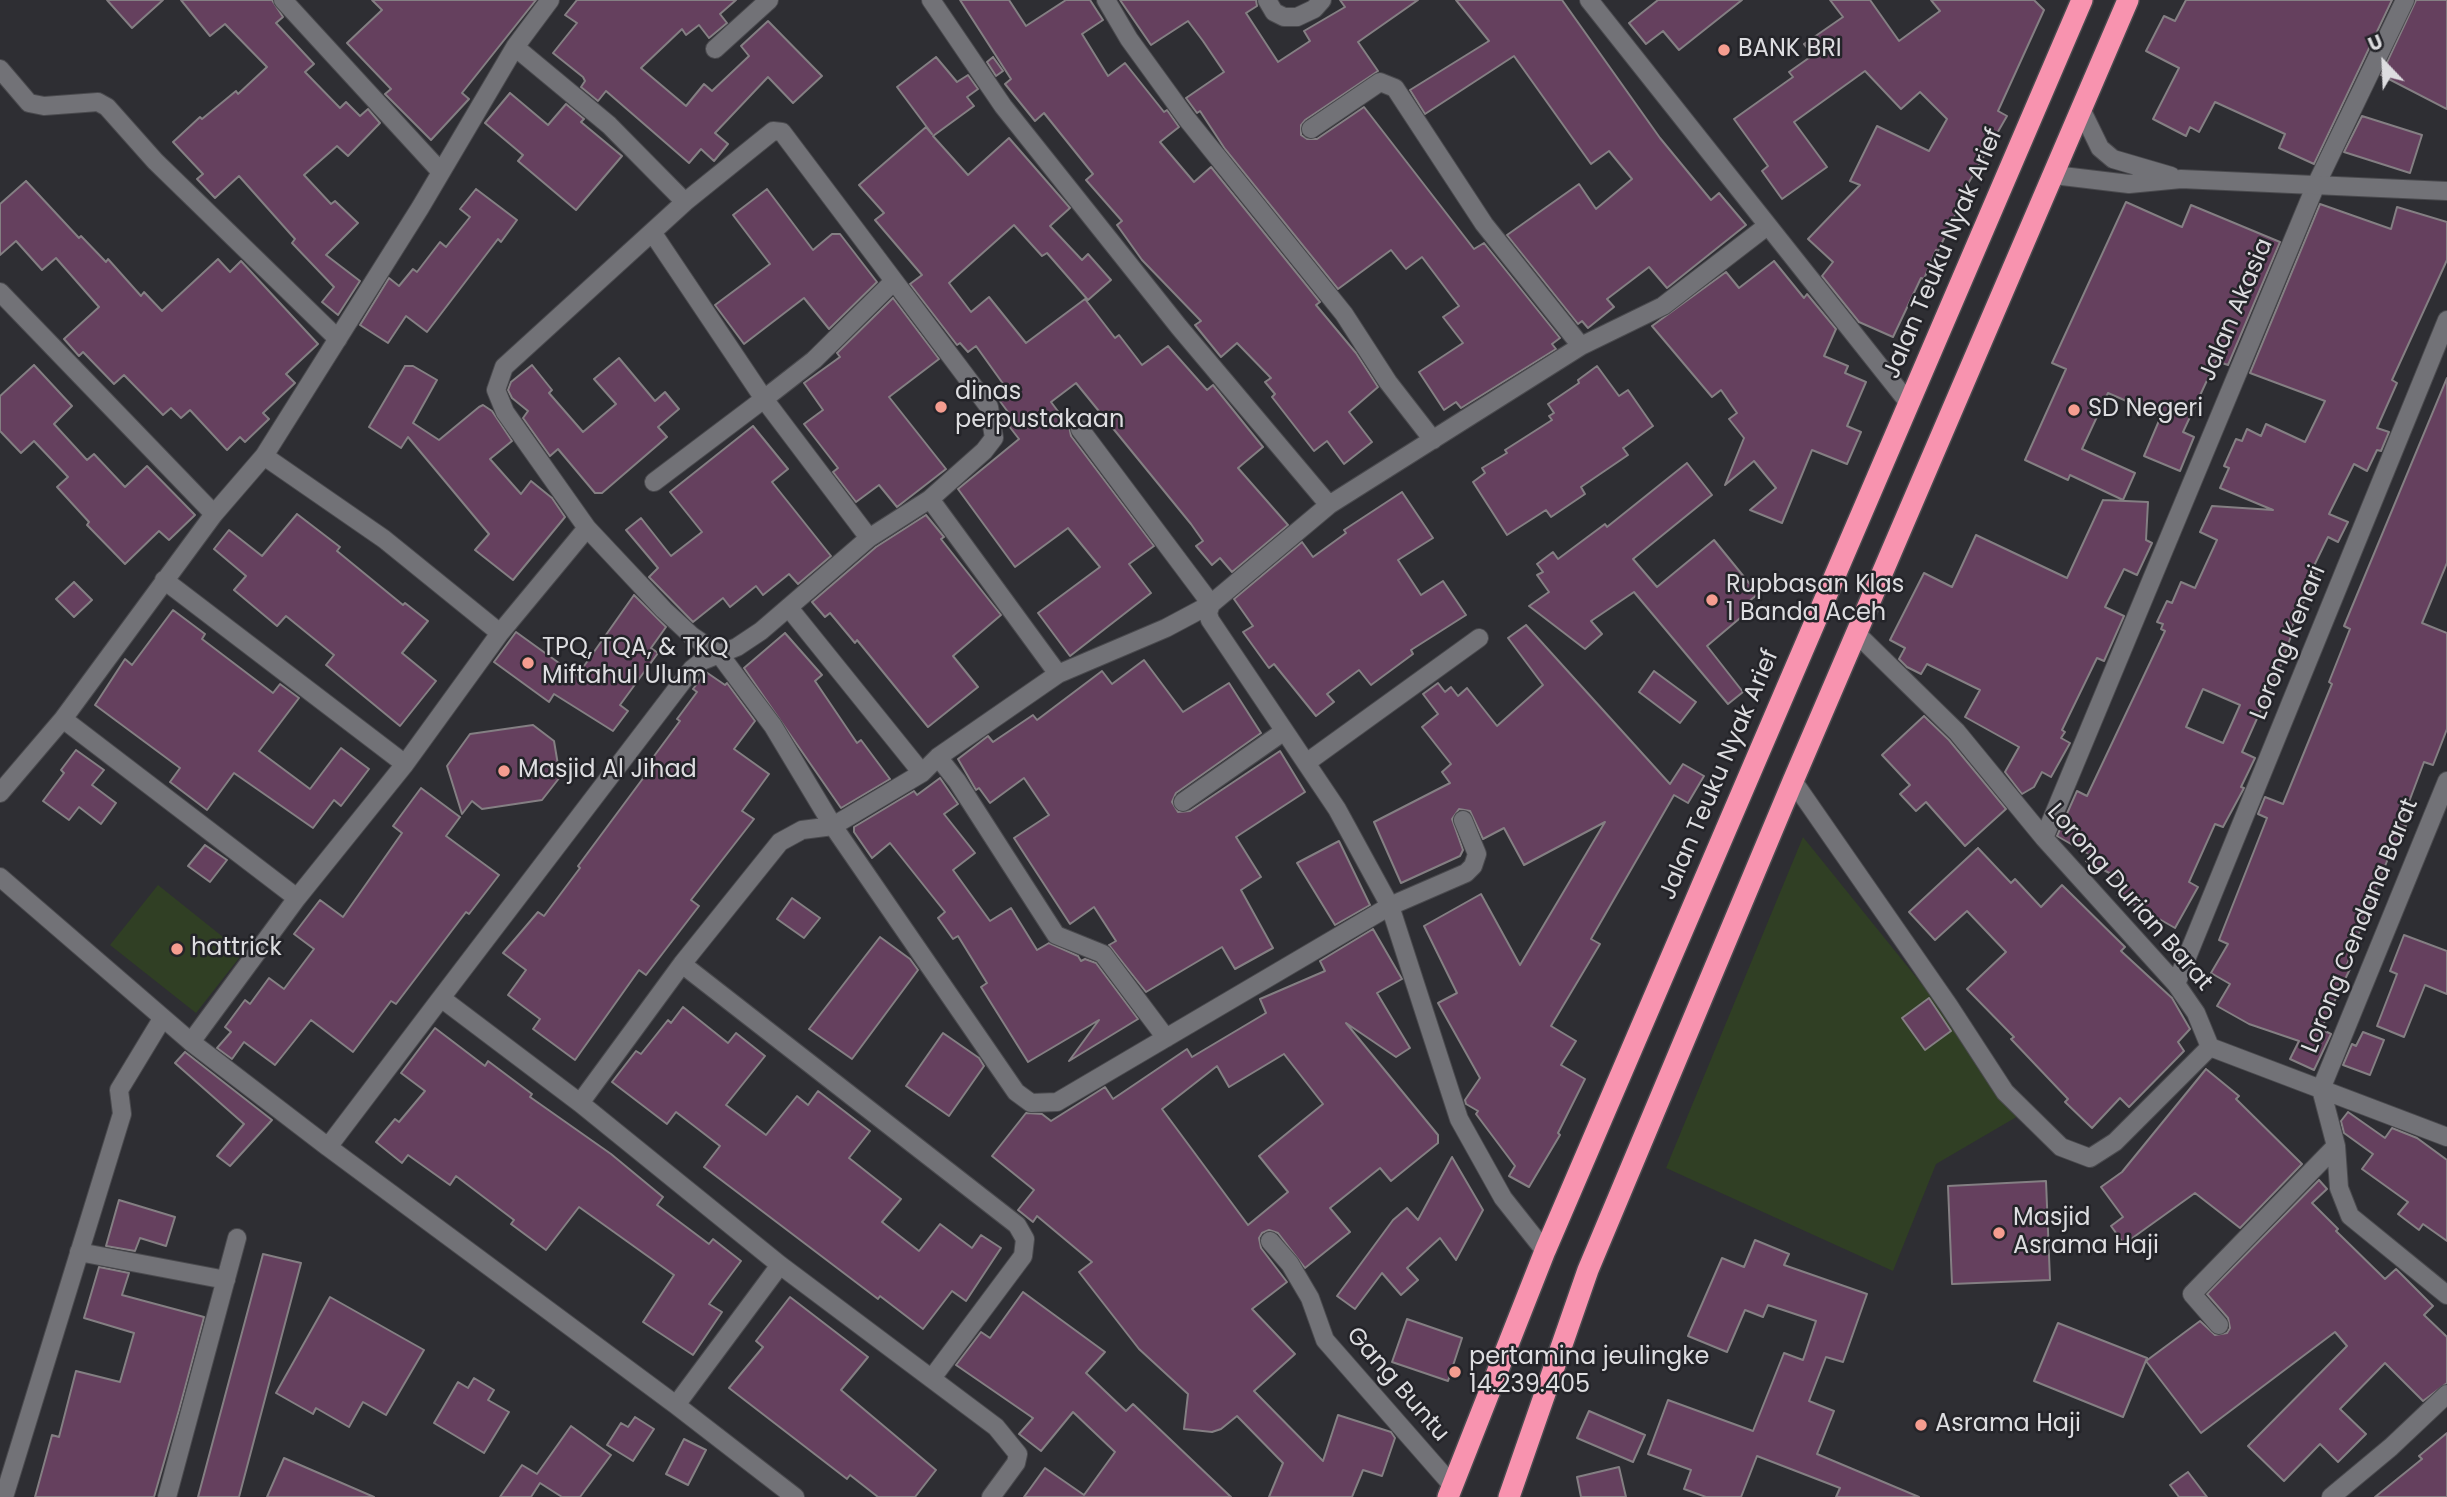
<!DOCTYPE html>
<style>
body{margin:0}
#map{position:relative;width:2447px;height:1497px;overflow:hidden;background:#2e2e33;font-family:Poppins,sans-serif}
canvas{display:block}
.north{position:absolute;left:2349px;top:28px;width:70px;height:70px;-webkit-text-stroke:5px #242429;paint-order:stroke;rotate:337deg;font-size:19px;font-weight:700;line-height:28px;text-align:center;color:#dddde0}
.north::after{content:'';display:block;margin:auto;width:24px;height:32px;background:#dddde0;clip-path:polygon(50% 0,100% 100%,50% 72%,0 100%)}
</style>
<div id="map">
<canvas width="2447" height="1497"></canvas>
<div class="north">U</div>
</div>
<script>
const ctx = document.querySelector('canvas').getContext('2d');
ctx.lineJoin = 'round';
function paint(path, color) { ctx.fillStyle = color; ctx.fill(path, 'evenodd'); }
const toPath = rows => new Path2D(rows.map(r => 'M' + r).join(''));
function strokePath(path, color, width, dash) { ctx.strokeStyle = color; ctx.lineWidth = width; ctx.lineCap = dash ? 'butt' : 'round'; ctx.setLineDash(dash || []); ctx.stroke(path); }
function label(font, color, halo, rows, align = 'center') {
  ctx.font = font + ' Poppins,sans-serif'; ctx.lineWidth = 5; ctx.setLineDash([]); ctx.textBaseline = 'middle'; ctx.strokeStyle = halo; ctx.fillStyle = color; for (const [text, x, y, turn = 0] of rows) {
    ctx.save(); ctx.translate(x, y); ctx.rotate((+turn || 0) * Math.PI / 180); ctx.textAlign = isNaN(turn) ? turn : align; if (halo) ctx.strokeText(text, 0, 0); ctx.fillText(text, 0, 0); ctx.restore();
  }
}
paint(toPath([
 [1803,837,2025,1112,1936,1164,1893,1271,1666,1168],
 [158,885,243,953,196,1013,110,945]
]), '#303f24');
const building = toPath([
 [107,0,163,0,132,28,107,0],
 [181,0,272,0,283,17,276,23,314,64,305,72,340,108,346,102,360,116,368,109,380,123,348,156,337,146,304,175,331,204,335,201,358,223,326,255,360,281,338,315,322,302,334,287,292,243,295,239,239,176,215,198,197,179,203,174,173,142,200,117,202,119,236,91,238,94,267,67,225,24,210,36,181,0],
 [372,0,536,0,462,93,469,99,431,140,385,94,391,89,347,43,382,10,372,0],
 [577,0,736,0,720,14,727,23,709,38,699,25,686,35,682,29,641,68,686,106,704,84,712,91,749,56,741,46,768,21,822,76,793,103,768,77,715,133,728,144,714,161,701,149,689,163,606,91,598,101,581,87,585,81,583,77,553,53,577,23,565,15,577,0],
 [960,0,1009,0,1026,26,1066,0,1090,0,1103,20,1082,34,1108,76,1125,63,1164,112,1167,110,1179,127,1160,142,1194,182,1211,167,1320,302,1316,305,1356,353,1378,387,1349,412,1372,442,1344,464,1327,441,1314,451,1272,397,1275,394,1265,382,1271,378,1237,343,1221,357,1195,325,1201,321,1142,260,1117,225,1122,221,1086,180,1093,174,1044,113,1035,121,1005,84,1011,79,960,0],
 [1120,0,1256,0,1257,6,1246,13,1278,62,1310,41,1304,31,1345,7,1340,0,1418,0,1358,42,1378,71,1305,120,1301,125,1301,135,1307,139,1317,139,1364,107,1474,249,1484,243,1560,338,1552,344,1556,349,1461,408,1456,402,1444,410,1419,372,1463,343,1443,317,1459,306,1422,257,1406,269,1391,250,1338,289,1225,149,1200,111,1197,113,1186,98,1224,72,1203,41,1188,21,1151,45,1120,0],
 [1456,0,1562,0,1660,138,1711,200,1719,193,1746,225,1667,288,1649,267,1607,299,1614,307,1588,328,1582,321,1578,324,1507,235,1579,184,1596,209,1632,179,1609,151,1591,164,1514,56,1425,114,1410,90,1489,41,1456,0],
 [1658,0,1742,0,1679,50,1663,31,1646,44,1629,23,1658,0],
 [1830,0,1870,0,1899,41,1940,11,1931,0,2034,0,2044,10,1998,111,2007,116,1957,203,1960,205,1938,251,1936,250,1924,279,1921,278,1893,337,1859,322,1822,276,1833,262,1808,239,1860,185,1850,181,1877,126,1929,151,1947,119,1920,92,1901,109,1865,71,1794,122,1827,167,1782,199,1762,171,1768,166,1734,119,1793,77,1789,72,1813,55,1804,44,1843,17,1830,0],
 [2186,0,2392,0,2314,164,2279,148,2285,134,2215,102,2199,132,2190,127,2186,136,2153,119,2179,68,2146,51,2164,16,2175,21,2186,0],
 [2416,0,2447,0,2447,109,2381,75,2416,0],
 [936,57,957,82,968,75,978,89,967,97,974,106,933,136,968,175,1009,138,1070,208,1050,226,1082,260,1088,254,1111,280,1088,300,1047,253,1042,256,1014,225,949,283,971,312,989,297,1026,343,1085,299,1115,338,1119,335,1142,365,1168,346,1207,390,1213,385,1263,447,1238,468,1288,525,1232,572,1220,558,1212,565,1196,546,1203,541,1191,524,1076,383,1051,402,1069,426,1071,436,1154,546,1129,564,1151,593,1070,656,1038,613,1100,567,1068,528,1015,567,958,489,1019,439,1002,417,1008,412,999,400,1009,392,976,346,968,352,960,343,957,345,910,284,922,275,875,220,884,213,859,185,926,127,932,134,897,87,936,57],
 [993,57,1003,71,996,76,987,62,993,57],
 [510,93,548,125,566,104,584,119,581,122,622,156,576,210,518,161,523,155,485,123,510,93],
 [2362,116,2422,135,2410,173,2344,152,2362,116],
 [26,181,79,238,81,236,106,262,108,259,141,296,144,292,162,311,218,259,230,272,241,261,318,344,286,374,295,383,263,413,269,419,245,442,240,437,227,450,190,410,181,418,171,408,163,415,124,375,114,384,83,352,79,356,64,339,99,307,56,258,42,270,16,241,0,255,0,204,26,181],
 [476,189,517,220,501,242,498,239,427,332,406,316,388,343,360,325,389,278,399,286,413,269,417,272,440,242,446,247,470,217,460,209,476,189],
 [767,189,813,250,832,234,840,234,877,282,829,329,804,298,744,344,715,305,770,264,733,215,767,189],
 [2126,202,2182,227,2191,205,2280,242,2228,365,2216,361,2183,432,2194,437,2180,471,2144,456,2161,416,2108,393,2082,449,2135,473,2123,500,2070,475,2068,480,2025,460,2066,369,2052,363,2126,202],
 [2320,204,2391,229,2397,207,2447,222,2447,260,2392,380,2397,383,2377,428,2389,432,2381,451,2377,450,2367,471,2354,464,2329,514,2348,522,2338,542,2328,537,2311,572,2317,574,2288,635,2291,636,2281,665,2242,752,2255,758,2241,787,2244,788,2223,827,2215,824,2189,882,2198,887,2175,928,2117,895,2125,881,2086,861,2092,856,2057,836,2077,791,2087,796,2165,631,2161,629,2163,624,2157,622,2167,601,2172,603,2181,582,2195,588,2217,540,2200,532,2212,506,2273,510,2220,488,2229,468,2224,466,2236,439,2242,441,2247,429,2261,436,2266,424,2305,442,2325,401,2250,373,2320,204],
 [2203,689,2240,705,2223,743,2186,727,2203,689],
 [1774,261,1804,298,1807,294,1836,329,1824,356,1848,366,1845,373,1866,382,1847,426,1861,432,1847,464,1812,450,1782,523,1750,510,1776,488,1754,461,1725,485,1744,438,1729,419,1737,413,1721,390,1712,397,1652,326,1726,272,1739,288,1774,261],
 [893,298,939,359,889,397,946,469,897,507,879,485,856,502,833,472,838,468,804,424,823,410,804,383,840,357,837,353,893,298],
 [619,358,655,401,665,392,679,409,658,427,667,437,602,493,595,493,558,449,550,456,523,418,528,411,512,398,508,390,511,382,532,365,552,390,549,393,583,432,616,404,594,379,619,358],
 [34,365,72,406,54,424,87,460,94,454,125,487,147,466,195,515,169,540,159,531,125,564,87,525,89,522,57,487,68,477,34,441,21,453,0,431,0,396,34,365],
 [405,366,413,366,437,380,413,423,439,440,479,407,483,405,492,411,512,441,490,459,521,494,531,481,552,498,565,517,513,580,475,550,489,534,408,437,401,448,369,427,405,366],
 [1597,366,1619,396,1628,390,1653,426,1623,448,1628,455,1581,487,1585,494,1551,517,1546,510,1507,535,1473,482,1485,473,1482,468,1507,453,1505,450,1552,420,1549,416,1554,413,1548,404,1579,383,1578,380,1597,366],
 [2447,378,2447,563,2422,623,2447,633,2447,729,2433,765,2424,762,2401,823,2406,826,2399,845,2394,843,2346,967,2350,969,2321,1029,2331,1034,2314,1070,2290,1059,2299,1041,2249,1024,2217,1006,2230,984,2211,973,2228,944,2219,940,2267,818,2258,814,2265,797,2283,804,2332,684,2329,682,2350,629,2344,626,2447,378],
 [753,426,788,469,772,482,831,556,798,584,789,574,763,595,756,586,730,607,723,598,693,622,649,577,658,568,626,530,641,518,671,556,702,532,670,492,753,426],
 [1687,463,1712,495,1633,559,1657,587,1714,540,1758,594,1742,607,1746,613,1707,646,1743,692,1728,704,1634,592,1591,621,1602,634,1585,649,1529,606,1549,592,1537,575,1543,572,1537,564,1553,552,1558,559,1605,524,1607,527,1687,463],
 [1402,492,1433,538,1398,560,1421,595,1443,581,1466,615,1411,650,1413,654,1371,685,1359,670,1327,694,1334,702,1316,716,1274,664,1269,668,1243,632,1253,626,1234,599,1302,542,1313,557,1346,533,1344,530,1402,492],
 [2103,500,2148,502,2146,540,2152,543,2137,575,2124,569,2105,607,2124,616,2104,661,2097,658,2062,730,2065,732,2061,738,2070,743,2051,777,2042,772,2034,787,2022,794,2005,772,2019,747,1965,717,1980,690,1927,664,1921,674,1907,667,1899,659,1905,648,1890,640,1924,573,1952,587,1976,535,2067,578,2103,500],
 [297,514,340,547,337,551,403,605,405,603,428,621,402,653,436,681,400,726,326,665,334,655,286,616,277,626,234,590,246,576,214,549,229,530,262,556,297,514],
 [926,515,944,537,941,539,1001,615,953,656,978,687,928,727,857,640,855,643,830,613,825,617,812,602,876,547,926,515],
 [74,582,92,600,74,617,56,599,74,582],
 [634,595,666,627,651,648,658,653,620,705,628,711,613,731,554,694,549,702,494,662,516,632,577,676,634,595],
 [173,610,205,634,202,639,273,693,280,684,299,698,259,751,310,789,341,748,369,769,341,806,334,800,313,828,234,773,207,810,170,782,180,768,95,705,125,659,132,665,173,610],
 [1526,625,1670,784,1683,764,1704,776,1688,803,1674,795,1591,939,1600,944,1551,1026,1576,1041,1561,1065,1585,1079,1558,1133,1560,1135,1529,1187,1509,1176,1515,1166,1476,1114,1478,1111,1466,1104,1465,1100,1480,1078,1438,1003,1457,993,1424,926,1481,894,1520,965,1605,822,1524,865,1504,828,1483,839,1470,811,1459,809,1452,819,1463,850,1460,856,1401,883,1374,822,1450,783,1442,772,1451,764,1422,727,1438,714,1423,694,1438,683,1445,692,1451,687,1458,696,1467,688,1497,726,1543,685,1508,638,1526,625],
 [785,633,822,675,815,681,857,743,861,740,890,779,841,808,744,668,785,633],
 [1144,660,1183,712,1229,683,1261,733,1176,793,1172,802,1178,812,1190,811,1280,751,1305,792,1236,837,1261,877,1241,890,1273,948,1235,969,1222,947,1146,992,1109,945,1116,941,1094,907,1070,924,1014,838,1049,815,1024,778,990,803,979,788,976,790,958,759,988,736,993,742,1033,715,1037,720,1102,671,1112,684,1144,660],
 [1654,671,1696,702,1680,723,1639,692,1654,671],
 [706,672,725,685,727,683,755,721,734,749,769,774,742,811,754,819,691,900,699,906,646,975,639,970,575,1060,533,1029,540,1019,508,995,526,970,503,953,538,912,544,916,580,868,578,866,644,777,640,775,680,721,677,719,697,692,693,689,706,672],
 [1924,716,1949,740,2006,809,1965,846,1926,802,1916,811,1900,794,1910,785,1882,755,1924,716],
 [533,725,554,741,560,777,542,800,482,809,472,801,462,814,447,766,470,734,533,725],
 [76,750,104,770,92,785,116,803,101,824,79,807,69,820,43,801,64,773,61,770,76,750],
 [940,778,958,804,944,814,975,853,953,870,990,921,1011,908,1037,950,1049,943,1078,956,1081,961,1085,959,1096,963,1138,1019,1069,1061,1099,1020,1028,1062,981,987,987,983,958,936,953,939,938,918,945,912,890,843,872,858,854,832,854,827,914,791,917,795,940,778],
 [421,788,460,817,446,836,499,875,469,914,466,912,396,1004,391,1001,353,1052,311,1020,275,1065,244,1042,232,1059,217,1048,231,1032,225,1027,245,1000,250,1004,269,978,284,989,314,949,294,934,320,900,343,917,402,833,393,826,421,788],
 [1339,841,1370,905,1335,925,1297,863,1339,841],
 [205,845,227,860,210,882,188,866,205,845],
 [1978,848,2011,883,2015,879,2041,907,2062,885,2125,947,2121,951,2172,998,2190,1029,2178,1042,2184,1051,2129,1107,2120,1098,2092,1128,2065,1102,2068,1099,2011,1039,2014,1037,1967,989,2006,952,1967,911,1935,940,1909,912,1978,848],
 [792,898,820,918,804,938,777,919,792,898],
 [1373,929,1402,979,1377,993,1410,1048,1396,1057,1346,1023,1438,1135,1438,1143,1391,1181,1380,1168,1330,1208,1350,1232,1305,1268,1278,1233,1269,1230,1262,1233,1259,1238,1261,1248,1287,1282,1252,1309,1295,1354,1254,1391,1323,1461,1338,1415,1391,1432,1395,1438,1382,1476,1363,1470,1352,1497,1269,1497,1283,1463,1237,1416,1221,1429,1212,1432,1184,1429,1188,1394,1139,1349,1079,1272,1092,1262,1037,1216,1033,1222,1018,1210,1034,1190,992,1156,1026,1113,1042,1114,1051,1121,1105,1087,1113,1099,1187,1049,1192,1057,1266,1013,1260,999,1325,971,1320,961,1373,929],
 [1284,1054,1323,1104,1259,1156,1288,1192,1248,1225,1162,1109,1217,1066,1229,1087,1284,1054],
 [2404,935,2447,951,2447,994,2425,985,2404,1037,2377,1026,2397,974,2390,971,2404,935],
 [880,937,910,959,918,970,852,1059,809,1029,880,937],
 [1929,998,1951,1031,1925,1050,1902,1018,1929,998],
 [683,1007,728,1043,736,1033,765,1056,726,1105,766,1135,797,1096,808,1105,818,1091,870,1131,849,1158,901,1199,882,1222,919,1251,940,1224,972,1248,981,1235,1001,1248,966,1301,952,1291,923,1329,880,1296,878,1299,704,1167,720,1146,676,1112,667,1124,612,1082,636,1051,641,1054,668,1020,671,1023,683,1007],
 [435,1028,485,1066,488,1061,532,1094,530,1097,611,1154,663,1197,657,1205,709,1244,713,1239,741,1261,709,1304,722,1312,693,1355,643,1322,674,1275,579,1207,546,1250,511,1224,514,1220,456,1176,450,1185,408,1155,402,1163,376,1142,395,1119,399,1122,425,1091,401,1073,435,1028],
 [2363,1032,2384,1040,2370,1075,2343,1065,2352,1044,2356,1046,2363,1032],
 [943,1033,979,1058,984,1066,949,1116,906,1086,943,1033],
 [185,1052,272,1120,230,1166,217,1156,244,1124,175,1063,185,1052],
 [2206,1069,2239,1096,2236,1099,2302,1164,2240,1228,2195,1193,2124,1244,2111,1226,2123,1217,2101,1187,2122,1172,2206,1069],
 [2348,1112,2385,1138,2392,1128,2417,1138,2447,1160,2447,1241,2423,1224,2419,1230,2398,1214,2408,1202,2362,1169,2373,1154,2344,1133,2341,1121,2348,1112],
 [1452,1157,1483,1210,1456,1260,1440,1238,1407,1268,1418,1280,1401,1295,1382,1273,1355,1309,1337,1296,1393,1220,1407,1208,1418,1220,1452,1157],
 [2319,1180,2327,1189,2312,1203,2338,1229,2336,1231,2385,1279,2396,1269,2433,1306,2424,1315,2447,1337,2447,1383,2423,1401,2385,1363,2340,1409,2366,1434,2338,1462,2320,1444,2284,1481,2248,1446,2347,1346,2335,1332,2201,1433,2146,1361,2200,1321,2215,1335,2227,1333,2230,1328,2228,1318,2207,1294,2319,1180],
 [2046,1181,2050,1280,1952,1284,1948,1186,2046,1181],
 [119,1200,175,1217,166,1246,140,1238,135,1251,106,1246,119,1200],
 [1755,1240,1789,1254,1784,1265,1867,1294,1843,1362,1826,1357,1809,1401,1834,1411,1817,1454,1919,1497,1836,1497,1840,1488,1757,1456,1741,1497,1706,1497,1684,1489,1691,1470,1648,1454,1668,1400,1753,1431,1784,1353,1803,1360,1816,1321,1768,1305,1763,1317,1745,1310,1727,1352,1688,1336,1722,1258,1744,1267,1755,1240],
 [263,1254,301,1263,239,1497,198,1497,263,1254],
 [99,1267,129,1273,122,1295,204,1317,179,1410,154,1497,35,1497,52,1435,59,1437,76,1371,120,1382,134,1333,84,1318,99,1267],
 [1023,1292,1105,1352,1086,1373,1126,1411,1133,1404,1231,1497,1024,1497,1045,1468,1084,1495,1115,1452,1073,1412,1041,1451,1019,1434,1033,1418,956,1365,981,1332,990,1338,1023,1292],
 [330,1297,424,1350,386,1415,363,1402,349,1427,316,1408,313,1414,276,1393,330,1297],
 [790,1297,868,1357,841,1390,936,1470,915,1497,878,1497,850,1475,847,1479,729,1388,763,1347,756,1341,790,1297],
 [1407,1319,1462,1338,1448,1381,1392,1362,1407,1319],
 [2058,1323,2147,1358,2123,1417,2034,1381,2058,1323],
 [474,1378,494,1390,488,1400,509,1412,484,1453,434,1423,458,1382,468,1388,474,1378],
 [1589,1411,1645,1435,1633,1462,1577,1438,1589,1411],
 [635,1417,654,1429,633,1461,607,1445,621,1423,628,1427,635,1417],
 [571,1426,611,1455,580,1497,562,1497,540,1483,531,1497,500,1497,522,1465,537,1474,571,1426],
 [2447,1433,2447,1497,2375,1497,2422,1459,2419,1456,2447,1433],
 [684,1439,706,1450,688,1485,666,1474,684,1439],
 [284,1458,374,1497,267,1497,284,1458],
 [1619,1467,1626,1497,1581,1497,1577,1477,1619,1467],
 [2188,1472,2207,1497,2179,1497,2170,1485,2188,1472]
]);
paint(building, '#65405e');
strokePath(building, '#847f83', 2);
const street = toPath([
 [283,0,441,172],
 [931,0,1003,106,1179,327,1329,505],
 [1106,0,1129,39,1187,119,1344,314,1388,382,1433,440],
 [1267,0,1274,12,1284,17,1297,17,1314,9,1322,0],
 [515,47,609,125,685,202],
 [715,49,769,0],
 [0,69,29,103,44,106,98,102,107,107,155,161,338,339],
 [1311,129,1380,82,1395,88,1484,224,1581,346],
 [652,232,764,399,814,360,894,281],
 [0,292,214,514],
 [1080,429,1211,604,1208,613,1210,620,1337,809,1390,906,1459,1119,1503,1198,1545,1251],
 [264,456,384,539,500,633],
 [654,482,764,399,869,538],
 [587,528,664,610,692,636,720,655,773,726,833,826,1016,1092,1031,1103,1057,1102,1390,906,1466,873,1473,866,1477,854,1463,820],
 [164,580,405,764],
 [789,608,922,773],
 [1857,634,1957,732,2044,838,2176,984,2196,1013,2210,1047,2447,1137],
 [63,719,297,898],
 [938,757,957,781,1056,935,1103,954,1166,1038],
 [1306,763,1479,638],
 [1793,781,1949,1006,2005,1092,2061,1147,2090,1158,2115,1142,2210,1047],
 [2447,781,2321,1089,2336,1146,2339,1188,2350,1216,2447,1295],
 [0,793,63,719,214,514,264,456,420,208,515,47,550,0],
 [1183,802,1283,732],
 [2044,838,2315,187,2405,0],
 [0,877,191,1042,328,1147,441,998,580,1103,780,1265,996,1427,1018,1454,1016,1463,991,1497],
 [682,964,1017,1225,1025,1239,1023,1256,932,1378],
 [2176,984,2447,320],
 [441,998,692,669,702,661,737,647,761,631,869,538,930,499],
 [191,1042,297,898,405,764,500,633,587,528,505,412,496,390,504,367,685,202,773,131,782,132,989,407,994,438,984,451,930,499,1058,674],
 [580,1103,682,964,780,842,802,830,833,826,922,773,938,757,1058,674,1166,628,1211,604,1329,505,1581,346,1663,306,1767,226],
 [328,1147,676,1405,795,1497],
 [1270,1241,1290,1264,1310,1298,1325,1340,1452,1485],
 [79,1252,226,1280],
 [2219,1325,2192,1294,2336,1146],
 [676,1405,780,1265],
 [4,1497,122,1114,119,1090,162,1019],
 [167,1497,237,1238],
 [2331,1497,2391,1447,2447,1394]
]);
const secondary = toPath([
 [1589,0,1908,402],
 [2081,109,2100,148,2113,159,2171,176],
 [2054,175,2129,184,2181,179,2447,191]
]);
const highway = toPath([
 [1448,1497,1545,1251,2082,0],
 [1509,1497,1588,1270,1793,781,2128,0]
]);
strokePath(street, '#4a4a4e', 20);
strokePath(secondary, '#4a4a4e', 20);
strokePath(highway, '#4a4a4e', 24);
strokePath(street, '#727277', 18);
strokePath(secondary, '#727277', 18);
strokePath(highway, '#f893af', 21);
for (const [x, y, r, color] of [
 [1724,50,7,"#f59d90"],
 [941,407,7,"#f59d90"],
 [2074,410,7,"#f59d90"],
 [1712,600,7,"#f59d90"],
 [528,663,7,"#f59d90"],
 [504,771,7,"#f59d90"],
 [177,949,7,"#f59d90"],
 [1999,1233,7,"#f59d90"],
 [1455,1372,7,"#f59d90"],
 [1921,1425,7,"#f59d90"]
]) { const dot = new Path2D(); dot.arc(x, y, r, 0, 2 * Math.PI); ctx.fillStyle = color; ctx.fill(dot); strokePath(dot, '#242429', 2.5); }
label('24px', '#dddde0', '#242429', [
 ["BANK BRI",1738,50],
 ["dinas",955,393],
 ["perpustakaan",955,421],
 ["SD Negeri",2088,410],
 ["Rupbasan Klas",1726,586],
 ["1 Banda Aceh",1726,614],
 ["TPQ, TQA, & TKQ",542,649],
 ["Miftahul Ulum",542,677],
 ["Masjid Al Jihad",518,771],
 ["hattrick",191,949],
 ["Masjid",2013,1219],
 ["Asrama Haji",2013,1247],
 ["pertamina jeulingke",1469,1358],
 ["14.239.405",1469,1386],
 ["Asrama Haji",1935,1425]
], 'left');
label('24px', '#dddde0', '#242429', [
 ["Jalan Teuku Nyak Arief",1944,254,-67],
 ["Jalan Akasia",2237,310,-67],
 ["Lorong Kenari",2289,643,-68],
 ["Jalan Teuku Nyak Arief",1720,775,-67],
 ["Lorong Durian Barat",2129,898,49],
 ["Lorong Cendana Barat",2361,926,-68],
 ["Gang Buntu",1397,1385,49]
]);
</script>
